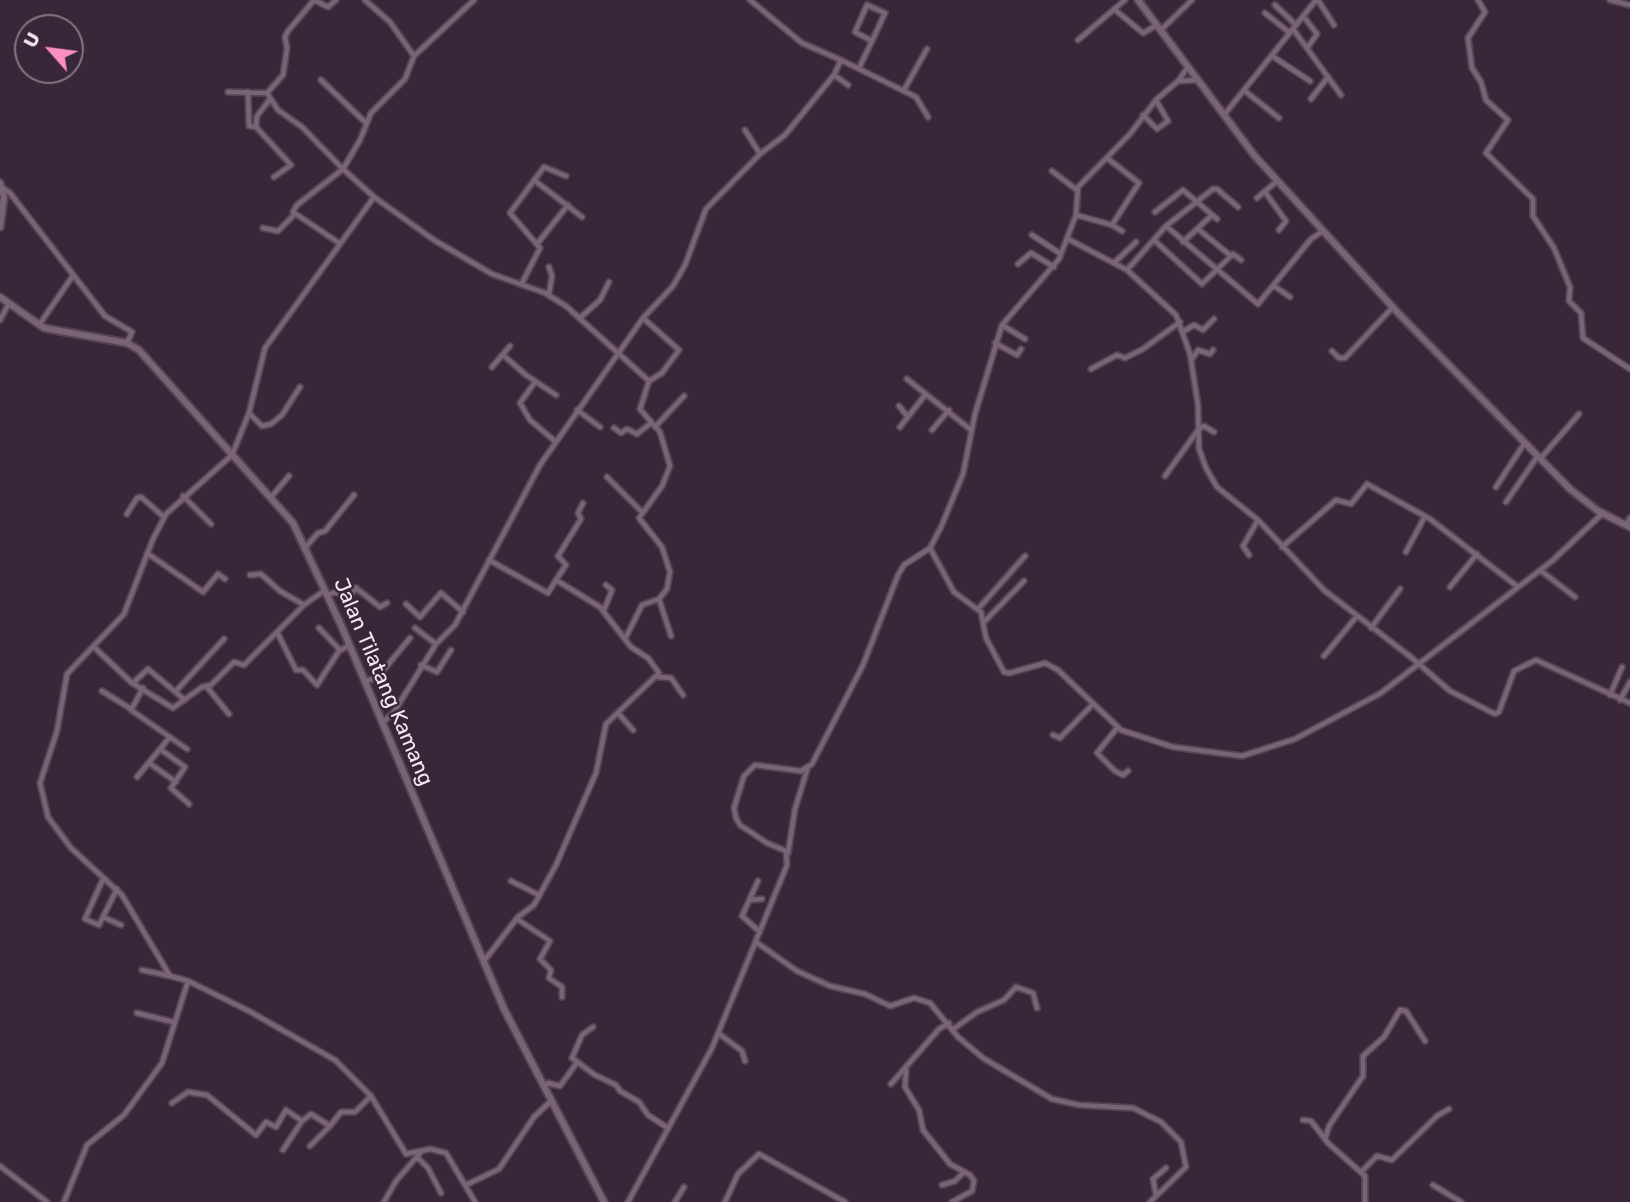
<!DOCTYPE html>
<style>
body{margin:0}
#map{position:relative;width:1630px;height:1202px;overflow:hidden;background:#392739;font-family:Rubik,sans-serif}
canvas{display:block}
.north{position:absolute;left:14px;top:14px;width:70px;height:70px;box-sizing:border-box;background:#392739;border:2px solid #847584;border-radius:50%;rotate:298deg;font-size:19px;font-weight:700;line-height:28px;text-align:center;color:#f5e9f5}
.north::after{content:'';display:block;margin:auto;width:24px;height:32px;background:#fb8fc4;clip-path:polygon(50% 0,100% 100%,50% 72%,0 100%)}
</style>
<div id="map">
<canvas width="1630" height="1202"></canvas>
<div class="north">U</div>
</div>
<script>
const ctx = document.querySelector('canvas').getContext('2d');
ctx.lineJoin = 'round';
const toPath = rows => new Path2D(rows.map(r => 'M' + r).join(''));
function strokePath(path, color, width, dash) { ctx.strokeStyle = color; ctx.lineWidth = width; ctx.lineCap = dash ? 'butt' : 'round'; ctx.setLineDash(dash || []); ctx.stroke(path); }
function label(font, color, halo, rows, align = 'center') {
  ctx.font = font + ' Rubik,sans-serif'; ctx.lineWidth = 5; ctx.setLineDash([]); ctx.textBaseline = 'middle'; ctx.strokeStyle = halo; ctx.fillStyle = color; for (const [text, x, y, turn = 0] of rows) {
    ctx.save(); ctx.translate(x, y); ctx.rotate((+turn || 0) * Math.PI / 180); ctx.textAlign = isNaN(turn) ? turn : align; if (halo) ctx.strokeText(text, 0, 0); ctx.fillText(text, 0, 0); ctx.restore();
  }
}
const street = toPath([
 [336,0,328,7,314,0,288,31,285,37,287,48,283,75,267,93,278,110,302,127,343,169,297,205,293,212,339,243],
 [365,0,390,22,414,56,405,79,371,113,360,140,343,169,374,197,434,240,492,274,545,293,566,306,649,381,640,409,660,432,670,466,662,486,639,518,662,547,670,572,667,589,659,599,642,605,626,637],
 [1318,0,1334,25],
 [1478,0,1485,12,1468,38,1472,68,1481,82,1486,100,1508,120,1486,153,1533,199,1533,216,1554,248,1570,287,1569,301,1581,313,1583,338,1630,369],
 [1610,0,1630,5],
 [1275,5,1296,25],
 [1114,9,1143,33,1157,25],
 [1265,13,1290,33],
 [1304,17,1317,34,1308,47],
 [1293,29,1341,95],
 [1161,30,1192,0],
 [1078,40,1125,0],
 [414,56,474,0],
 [1272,56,1310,81],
 [841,60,916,97,928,117],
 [859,68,872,41,855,32,867,5,885,13,872,41],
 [834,75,848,85],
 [321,80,366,123],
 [1179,81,1197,80],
 [904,90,927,49],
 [1245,91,1279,118],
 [228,92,267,93],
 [248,92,249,126,256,127],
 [270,99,257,116,256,127,291,165,274,177],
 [1311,99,1328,77],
 [1143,115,1157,129,1168,121,1156,100],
 [1224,115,1316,0],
 [745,130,760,154],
 [1107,158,1139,183,1112,225],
 [1052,171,1077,190],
 [534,180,582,217],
 [3,188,10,193,105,316,132,332,127,343],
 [1265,192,1286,221,1279,230],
 [374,197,265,348,249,413,232,455,166,514,153,539,124,614,67,674,57,731,40,783,48,817,71,848,122,895,170,976,188,981,249,1011,335,1060,371,1096,406,1154,430,1149,446,1153,475,1202],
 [1257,198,1277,181],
 [1155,212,1183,190,1217,219],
 [1076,215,1112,225,1122,231],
 [1166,226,1258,304,1311,239,1323,231],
 [263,228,278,231,294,215],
 [1198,229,1231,256],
 [1032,235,1061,254],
 [1068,239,1127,270,1176,315,1190,354,1198,405,1199,449,1206,468,1217,487,1258,520,1324,590,1412,658,1450,691,1495,714,1499,712,1514,671,1536,660,1630,703],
 [1155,241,1202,284,1233,254,1241,260],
 [1183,242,1212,215],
 [537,244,568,205],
 [1114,263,1136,242],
 [1018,264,1031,253,1054,267],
 [549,267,552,276,549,294],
 [1127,270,1166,226,1213,189,1217,189,1238,207],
 [522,283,540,248,510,213,544,167,566,176],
 [1274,286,1290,297],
 [581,317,600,300,609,282],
 [643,318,679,350,662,373,649,381],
 [0,320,8,305],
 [39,325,72,277],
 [1002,325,1025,339],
 [1184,331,1194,325,1203,330,1214,319],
 [995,343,1017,355,1021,349],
 [1332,351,1339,358,1345,358,1393,307],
 [503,355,526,375,556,395],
 [1192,359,1198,350,1210,354,1213,350],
 [492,367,510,346],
 [1091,369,1117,355,1125,358,1143,349,1180,322],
 [907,379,971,430],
 [535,382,520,403,530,420,556,442],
 [899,406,908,417],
 [577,410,600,427],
 [249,413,262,426,271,424,282,415,300,387],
 [655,427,684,396],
 [900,427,925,395],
 [614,428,621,433,627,429,637,434,651,423],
 [932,430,949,410],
 [1540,459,1579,414],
 [1165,476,1198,430,1204,426,1214,432],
 [607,477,642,512],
 [1496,487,1524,444],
 [183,496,211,524],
 [272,496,289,476],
 [1506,502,1537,457],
 [127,514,137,498,141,497,164,517],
 [1626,525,1630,518],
 [1282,547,1336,500,1351,504,1367,484,1430,519,1518,587],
 [930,548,954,592,981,612,986,638,1004,672,1010,673,1045,663,1058,670,1121,730,1173,747,1242,756,1295,739,1381,693,1552,561,1603,513],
 [304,549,318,533,325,531,354,495],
 [1406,552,1425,516],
 [147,553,203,592,218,574,225,579],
 [1249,555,1243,546,1258,520],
 [1540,570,1575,597],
 [250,575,261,574,280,591,304,605],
 [556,580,566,565,558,556,581,519,578,513,583,503],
 [1450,587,1477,554],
 [327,595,336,592,347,599,356,588,380,607,387,603],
 [659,599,671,636],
 [406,604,420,617,441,593,463,612],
 [978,609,1025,556],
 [604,610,612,590,606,585],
 [985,621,1024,581],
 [319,628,340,650],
 [415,628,436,644],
 [1371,628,1400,589],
 [277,632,296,670,303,670,317,685,339,651,348,646],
 [95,648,132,683,173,708,202,687,211,685,234,662,244,665,304,605,325,590],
 [1324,656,1357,616],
 [421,665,437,672,451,650],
 [659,677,671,678,683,695],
 [365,681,377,678,410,638],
 [133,683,148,669,185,700],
 [207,687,229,714],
 [143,688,131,710,187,749],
 [102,691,131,709],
 [176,691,224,639],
 [1610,695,1622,667],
 [1620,700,1630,682],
 [618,713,633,730],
 [382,723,394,712,436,644,455,625,540,465,643,318,673,286,685,265,706,209,760,154,785,135,834,75,841,60,802,43,750,0],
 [1117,728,1097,753,1115,771,1123,775,1128,771],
 [1053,735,1060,738,1092,705],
 [160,749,185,767,171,788,189,804],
 [149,763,176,782],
 [137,777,169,738],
 [788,853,795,809,807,770],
 [103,879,85,919,99,925,117,889],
 [511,881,539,895],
 [758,881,742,916,760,932],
 [750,900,762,899],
 [103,917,121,925],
 [517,919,550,941,540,959,551,970,549,978,562,987,562,997],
 [756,942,797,971,830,986,865,994,890,1006,914,998,930,1003,958,1037,983,1058,1052,1099,1079,1105,1133,1108,1161,1122,1181,1142,1186,1167,1150,1202],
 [484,961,518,917,534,905,556,865,596,773,606,724,659,673,648,658,631,647,600,607,556,580,548,593,489,560],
 [142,970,170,976],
 [137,1013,173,1022],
 [593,1027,582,1035,572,1058,595,1075,616,1085,620,1091,639,1102,648,1115,668,1128],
 [952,1030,977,1012,1004,1000,1016,987,1033,993,1037,1008],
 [718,1033,742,1051,745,1061],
 [906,1070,905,1087,919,1110,923,1130,950,1164,970,1175,974,1181,972,1191,952,1202],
 [891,1084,939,1029,949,1023],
 [544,1087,548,1083,560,1086,576,1064],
 [172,1103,188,1092,207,1095,256,1135,266,1122,276,1127,286,1110,302,1121,311,1114,330,1126,341,1112,355,1112,371,1096],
 [1303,1120,1311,1121,1328,1143,1365,1176,1365,1202],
 [1325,1139,1329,1126,1363,1076,1363,1056,1384,1037,1400,1010,1406,1011,1425,1041],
 [310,1146,330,1126],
 [283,1150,302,1121],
 [417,1157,428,1168,441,1193],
 [0,1166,47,1202],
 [1361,1172,1377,1156,1392,1160,1437,1116,1449,1109],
 [466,1185,499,1169,534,1117,551,1101],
 [942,1185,955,1181,964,1172],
 [1433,1185,1461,1202],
 [1156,1195,1153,1179,1166,1168],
 [64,1202,87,1145,124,1115,162,1063,188,981],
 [384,1202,396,1181,421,1152],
 [628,1202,712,1048,787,865,786,851,767,843,740,825,736,818,734,808,744,776,755,765,801,771,812,764,863,665,898,575,904,565,930,548,941,527,963,474,975,414,1002,325,1059,259,1076,215,1078,187,1130,134,1156,100,1178,81,1188,67],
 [675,1202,684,1187],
 [725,1202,738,1174,759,1154,845,1202]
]);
const secondary = toPath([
 [1138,0,1254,155,1399,314,1570,489,1598,511,1630,527],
 [0,183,4,197,0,227],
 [0,297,44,328,127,343,139,350,293,523,341,625,504,1009,604,1202]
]);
strokePath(street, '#534353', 8);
strokePath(secondary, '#534353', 10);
strokePath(street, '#786377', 4.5);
strokePath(secondary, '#786377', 6);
label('21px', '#f5e9f5', '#392739', [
 ["Jalan Tilatang Kamang",383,682,67]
]);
</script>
